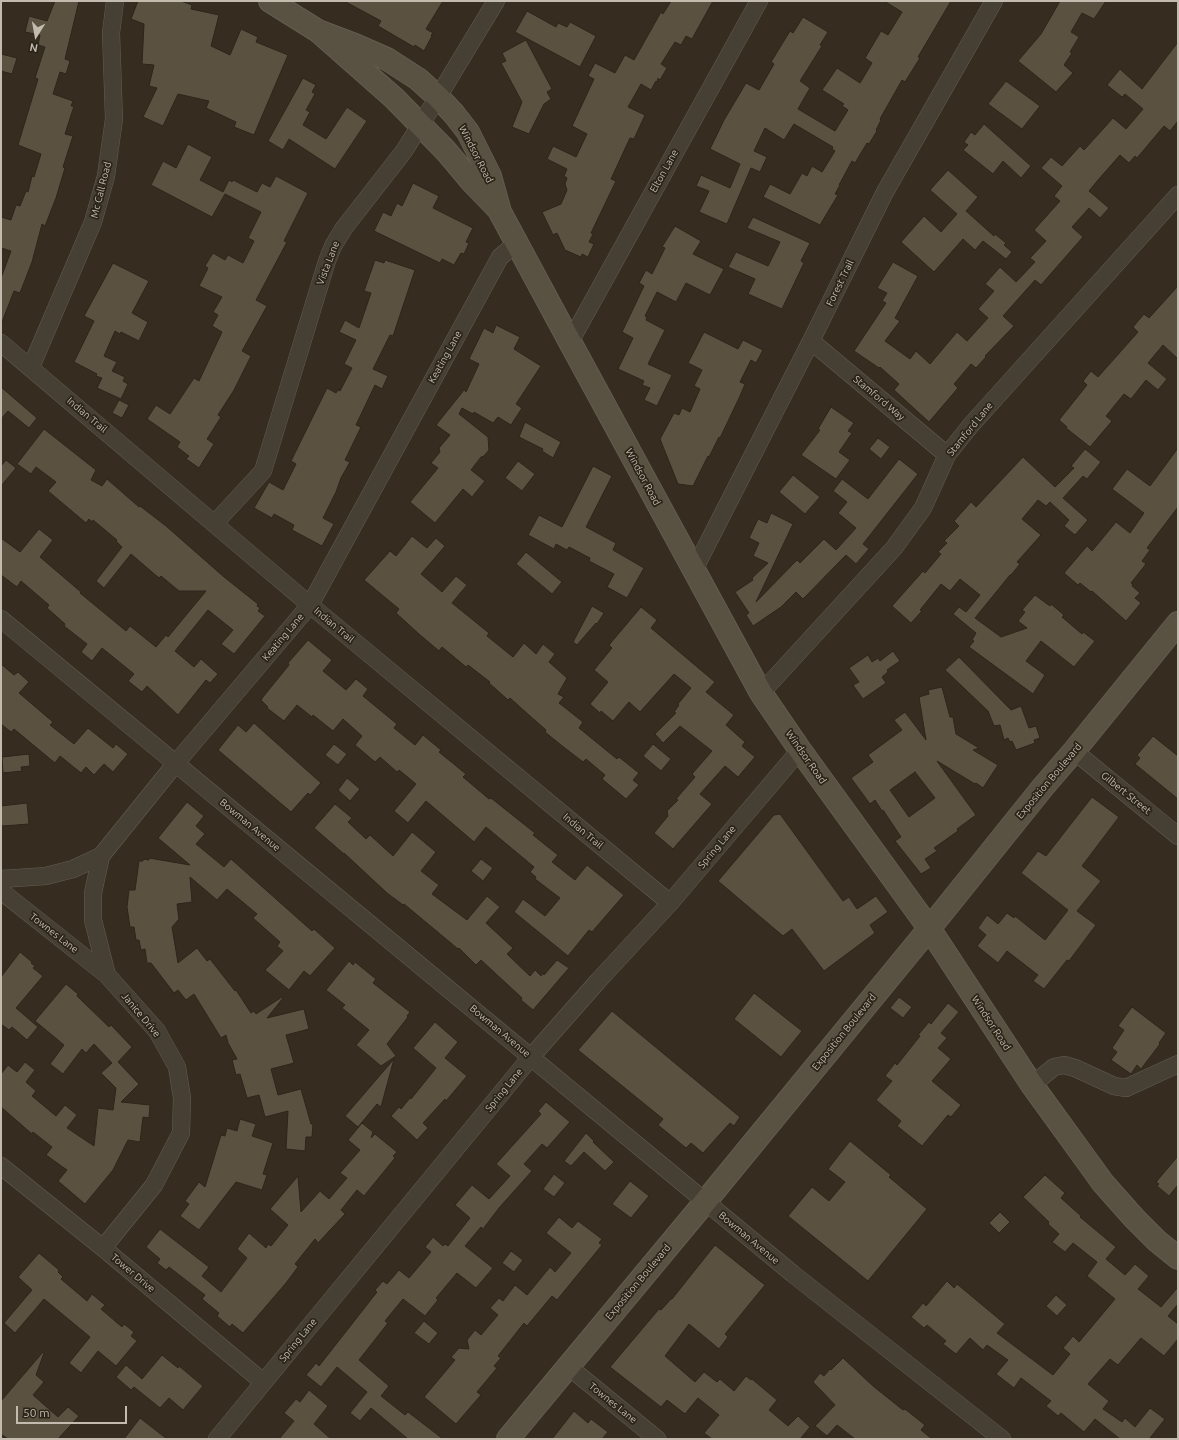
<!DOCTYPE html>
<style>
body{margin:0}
#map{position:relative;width:1179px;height:1440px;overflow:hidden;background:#362d20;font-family:Ubuntu,sans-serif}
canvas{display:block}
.frame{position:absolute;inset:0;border:2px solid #c3bbad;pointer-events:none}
.north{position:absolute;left:16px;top:16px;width:40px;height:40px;-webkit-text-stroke:3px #2b2419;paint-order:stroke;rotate:191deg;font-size:11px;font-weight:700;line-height:16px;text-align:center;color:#c3bbad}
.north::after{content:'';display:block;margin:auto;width:14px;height:18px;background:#c3bbad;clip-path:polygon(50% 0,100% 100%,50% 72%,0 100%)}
.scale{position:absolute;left:16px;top:1406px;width:111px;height:18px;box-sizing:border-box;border:2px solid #c3bbad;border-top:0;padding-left:5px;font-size:12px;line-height:14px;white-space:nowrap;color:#c3bbad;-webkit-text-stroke:3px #2b2419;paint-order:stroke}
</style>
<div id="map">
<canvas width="1179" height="1440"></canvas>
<div class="frame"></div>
<div class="north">N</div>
<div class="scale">50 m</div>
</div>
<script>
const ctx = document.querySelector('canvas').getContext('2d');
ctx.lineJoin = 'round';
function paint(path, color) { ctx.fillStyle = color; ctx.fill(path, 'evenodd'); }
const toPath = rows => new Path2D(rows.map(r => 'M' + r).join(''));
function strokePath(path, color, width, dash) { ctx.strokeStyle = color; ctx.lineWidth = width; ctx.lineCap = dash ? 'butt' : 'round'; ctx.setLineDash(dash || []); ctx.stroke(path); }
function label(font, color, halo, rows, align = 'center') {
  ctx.font = font + ' Ubuntu,sans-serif'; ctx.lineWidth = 3.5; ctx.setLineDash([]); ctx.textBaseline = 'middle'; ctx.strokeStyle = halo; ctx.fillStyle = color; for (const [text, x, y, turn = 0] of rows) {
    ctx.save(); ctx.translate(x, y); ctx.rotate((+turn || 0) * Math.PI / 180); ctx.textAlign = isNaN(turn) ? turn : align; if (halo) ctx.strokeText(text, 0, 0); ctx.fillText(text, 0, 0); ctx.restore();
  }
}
const building = toPath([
 [55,1,79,1,65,59,70,61,66,74,60,72,53,94,73,101,71,106,74,106,65,134,73,136,63,167,65,168,56,198,45,226,42,224,32,262,20,293,14,291,2,322,1,322,1,278,11,251,1,248,1,217,11,220,16,205,20,206,26,191,28,192,32,176,34,177,41,154,18,145,38,79,35,78,45,47,38,45,40,35,25,32,29,16,47,21,55,1],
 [138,1,181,1,192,5,191,9,219,15,211,46,230,55,241,29,258,37,256,42,288,55,254,135,234,127,236,122,206,108,209,101,178,94,163,126,143,117,157,88,149,86,154,65,142,64,144,24,131,19,138,1],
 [344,1,443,1,426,29,433,33,431,35,432,36,424,51,415,45,414,47,378,26,381,21,344,1],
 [671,1,713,1,692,39,686,36,681,45,675,42,661,64,667,68,660,80,658,78,657,82,656,81,651,90,641,84,628,107,645,115,634,139,630,138,611,179,616,181,591,233,593,234,589,242,594,244,588,257,582,254,581,257,565,250,557,233,553,235,542,212,561,204,567,190,565,184,567,178,564,176,567,169,547,159,553,146,576,157,587,134,572,126,594,79,588,76,595,63,615,73,625,55,634,60,661,12,663,14,671,1],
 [884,1,951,1,918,57,920,58,905,82,902,80,880,119,881,120,876,130,877,131,869,144,867,143,855,163,852,161,839,185,840,185,835,194,838,195,820,225,763,197,770,184,790,194,802,173,807,176,812,166,822,172,835,151,832,149,833,147,794,124,784,140,765,128,754,151,767,157,760,172,751,168,727,224,699,212,709,191,696,186,701,175,730,188,740,164,710,149,724,120,746,83,759,90,774,64,771,62,790,31,793,33,803,17,828,32,820,45,822,46,800,81,810,88,798,109,835,131,848,110,842,106,844,104,822,90,837,68,860,83,872,63,865,58,881,31,888,35,902,12,884,1],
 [1060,1,1106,1,1094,19,1082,13,1071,32,1079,37,1070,52,1072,53,1064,65,1073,73,1056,92,1018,61,1041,34,1060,1],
 [527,11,556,27,558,23,567,27,570,22,596,36,580,67,515,32,527,11],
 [526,40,552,89,547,92,551,99,544,104,529,134,512,127,522,102,501,63,506,61,502,53,526,40],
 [1178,42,1178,121,1170,131,1164,126,1137,158,1135,156,1129,163,1120,155,1098,180,1089,191,1109,208,1100,218,1089,208,1072,227,1083,237,1041,285,1035,280,1003,316,1014,326,985,356,986,357,976,368,971,364,954,384,958,388,929,422,894,390,899,384,880,367,879,368,854,351,886,303,882,301,887,293,877,288,893,262,918,276,895,318,900,321,885,341,910,359,916,351,930,364,957,332,967,341,988,318,978,309,994,291,985,284,1000,267,1016,282,1035,262,1030,258,1046,241,1034,230,1060,201,1054,196,1062,186,1041,168,1051,157,1062,166,1080,146,1084,150,1113,118,1126,129,1143,109,1125,94,1122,97,1107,85,1120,69,1142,89,1178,42],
 [1,54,17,58,12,74,1,71,1,54],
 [303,78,316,85,312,92,315,94,306,110,310,112,303,125,326,139,347,107,367,121,335,169,289,139,283,150,268,141,303,78],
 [1006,81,1040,106,1022,129,988,104,1006,81],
 [984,124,1031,166,1021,178,1003,161,993,174,963,150,968,145,964,142,971,132,975,135,984,124],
 [188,144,212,157,200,180,223,192,229,180,232,182,233,180,257,192,262,183,270,187,276,176,308,193,284,241,287,242,256,300,267,306,242,351,251,356,234,390,218,415,221,417,207,439,214,444,199,468,186,459,189,456,177,447,180,442,147,419,156,405,170,414,194,378,199,381,222,332,212,326,218,315,213,312,222,297,199,286,208,268,205,266,213,253,225,260,228,255,243,263,254,241,248,238,261,212,225,194,212,217,151,185,163,161,176,168,188,144],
 [948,170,978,197,966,211,994,236,995,234,1006,243,1004,245,1012,252,1006,259,983,241,975,250,963,239,934,272,901,242,924,216,941,232,957,214,930,190,948,170],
 [413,183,439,196,433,208,473,228,466,242,469,243,464,254,461,253,454,265,442,259,440,263,374,231,383,212,391,216,397,203,402,206,413,183],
 [753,217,810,243,801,261,804,263,782,309,748,294,755,279,728,267,736,252,768,266,780,242,747,228,753,217],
 [675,226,701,241,693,254,724,269,710,295,686,283,676,302,657,292,645,316,647,317,646,320,665,330,648,364,672,375,657,406,644,400,650,388,642,385,644,381,618,369,633,338,622,332,644,286,639,283,646,270,652,274,665,248,662,247,675,226],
 [375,260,384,263,385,260,415,270,393,336,390,335,373,369,388,376,382,389,375,385,356,425,361,427,345,460,350,462,341,478,336,492,323,518,334,524,322,546,292,530,294,525,274,514,272,518,254,508,269,482,283,490,296,464,291,461,327,388,336,393,338,390,340,391,352,368,344,364,356,340,339,332,345,320,359,328,371,293,364,291,375,260],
 [113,263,149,281,132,313,148,322,139,341,121,332,120,334,115,331,104,356,117,362,112,371,125,377,123,381,128,384,121,399,97,388,102,378,96,376,97,374,74,362,94,321,84,316,113,263],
 [1178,286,1178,359,1163,345,1148,363,1167,379,1158,390,1146,380,1131,399,1124,394,1106,416,1112,421,1090,447,1066,428,1067,427,1059,420,1087,385,1083,381,1091,371,1098,377,1138,332,1133,327,1144,314,1149,318,1178,286],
 [496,325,520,337,514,349,541,366,516,404,522,408,511,425,498,417,493,423,474,412,473,414,462,408,459,414,488,437,489,450,484,456,481,457,471,470,485,481,472,497,463,489,435,523,410,502,438,468,431,463,440,452,439,448,450,435,436,425,464,390,466,392,479,364,469,359,484,328,493,333,496,325],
 [704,332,738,349,743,340,763,350,756,363,751,360,740,382,745,384,740,396,720,438,719,437,709,457,708,456,693,486,678,484,660,439,674,413,679,415,682,408,690,412,700,389,694,386,702,370,688,363,704,332],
 [1,387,37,418,29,428,8,411,1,419,1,387],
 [119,400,129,405,122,418,112,413,119,400],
 [831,407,854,423,848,431,852,433,839,452,850,460,836,479,801,455,820,430,818,429,831,407],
 [525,422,561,442,553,458,542,451,543,449,519,437,525,422],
 [44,429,96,470,91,480,102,486,107,479,139,507,140,506,166,526,224,577,258,604,257,606,260,608,258,611,265,616,234,654,221,644,233,630,208,610,175,651,194,667,201,659,218,674,210,683,206,680,178,715,147,686,142,692,128,681,134,674,102,648,92,661,81,652,87,644,64,626,65,624,47,608,49,605,21,581,17,587,1,575,1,538,20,552,39,529,53,540,40,557,81,592,80,593,126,631,130,626,156,647,166,635,168,637,206,591,179,591,161,576,159,578,131,554,104,588,96,581,122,547,116,541,117,540,93,520,92,522,89,519,86,523,48,491,56,482,36,467,31,474,17,464,44,429],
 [878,438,890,447,881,459,869,449,878,438],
 [1178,448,1178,507,1147,548,1150,550,1142,561,1146,564,1131,583,1133,584,1132,586,1140,593,1135,598,1141,603,1126,621,1092,591,1091,592,1080,583,1078,585,1064,573,1087,546,1092,551,1116,522,1130,533,1144,513,1112,489,1127,469,1150,486,1178,448],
 [1085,449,1101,462,1087,479,1083,476,1063,498,1088,520,1075,535,1064,526,1069,520,1050,502,1046,506,1038,500,1022,519,1041,535,1017,562,1020,564,1011,575,1010,575,975,618,1001,637,1027,628,1018,621,1025,612,1022,610,1035,595,1050,606,1051,604,1064,615,1062,617,1082,634,1083,632,1095,641,1074,667,1041,641,1026,661,1045,675,1033,694,969,647,974,641,972,640,976,633,953,614,959,607,966,612,980,595,960,579,950,591,941,584,920,610,922,611,911,623,892,606,923,571,925,573,941,554,938,552,947,543,944,541,959,526,954,521,971,502,976,507,1023,457,1055,487,1074,468,1071,466,1085,449],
 [899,459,918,474,863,544,869,549,856,564,846,555,803,599,796,592,781,607,753,626,746,615,749,613,735,592,753,580,752,578,768,563,753,556,759,543,749,538,758,519,767,523,771,513,793,524,756,602,797,560,800,563,824,539,836,550,856,528,838,513,847,502,833,491,842,479,868,499,899,459],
 [6,460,16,468,1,486,1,466,6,460],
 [518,461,535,474,522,491,505,478,518,461],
 [593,466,612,476,586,527,616,543,613,550,644,568,627,598,607,587,614,574,589,561,590,558,569,547,567,550,556,544,554,549,528,535,539,515,562,527,593,466],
 [793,475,820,497,805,514,779,492,793,475],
 [412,536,427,548,436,538,445,546,421,574,442,592,456,576,467,585,452,603,489,633,487,636,513,657,524,643,536,654,543,644,555,654,549,662,567,678,558,694,564,697,559,703,583,722,579,728,617,759,619,757,639,773,633,780,639,785,626,799,602,779,605,775,586,759,583,762,561,745,545,732,546,730,530,716,510,698,508,700,489,683,490,682,468,665,466,667,442,647,439,651,419,634,396,613,399,609,364,580,390,551,396,556,412,536],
 [526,552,562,582,552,594,516,564,526,552],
 [592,606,604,613,597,624,596,623,577,645,573,642,592,606],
 [641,607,657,620,651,628,715,682,706,692,734,715,726,725,745,742,742,746,755,757,738,777,725,766,700,794,712,804,673,849,654,833,668,816,667,811,678,800,676,799,695,777,692,774,712,751,680,726,663,743,655,734,676,713,674,712,679,705,678,704,691,688,674,674,640,712,629,702,613,721,601,711,600,713,590,704,608,682,594,670,612,648,609,645,641,607],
 [308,640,332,660,323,671,346,690,356,679,368,689,363,696,397,724,394,728,415,745,423,735,441,750,439,752,466,774,463,777,489,799,491,798,535,833,533,835,558,855,552,862,575,880,587,865,624,895,592,932,589,930,568,956,514,912,523,899,545,916,560,898,535,879,536,877,530,872,534,867,486,827,474,842,426,801,408,823,394,811,416,784,399,770,397,772,380,757,375,762,355,745,362,736,343,719,333,731,313,715,312,717,297,705,284,721,267,708,268,707,261,700,263,697,289,665,288,663,308,640],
 [893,651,900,661,887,670,888,672,882,677,886,683,863,699,853,685,859,682,849,668,868,655,872,662,878,658,880,661,893,651],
 [959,657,1011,710,1021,706,1029,728,1036,726,1040,738,1034,740,1035,743,1016,750,1012,741,1010,742,1008,738,1004,740,1000,725,994,726,988,711,945,670,959,657],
 [1,664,14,675,18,672,29,682,19,693,53,722,50,725,74,744,88,728,113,748,116,744,128,754,113,772,104,764,94,775,86,767,81,773,60,756,55,763,14,729,11,732,1,724,1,664],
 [942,687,950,717,953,717,956,734,979,748,973,750,998,765,983,788,976,783,975,784,937,761,976,815,957,829,958,831,934,848,937,851,925,859,931,868,921,874,895,841,901,837,883,810,882,811,875,800,870,804,851,778,873,762,868,755,902,730,894,720,905,712,926,740,919,697,929,694,928,690,942,687],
 [915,772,935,798,909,817,890,790,915,772],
 [254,723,321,783,310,795,308,793,291,812,218,750,238,725,246,732,254,723],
 [1153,736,1178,756,1178,799,1135,764,1140,758,1137,755,1153,736],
 [334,744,347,754,338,765,325,755,334,744],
 [653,744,671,759,661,771,643,756,653,744],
 [29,754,30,766,21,767,22,771,3,773,2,757,29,754],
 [347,778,360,789,350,801,338,790,347,778],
 [1092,797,1119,817,1082,866,1101,881,1077,911,1096,925,1069,961,1067,960,1044,989,1033,981,1038,975,1007,951,998,963,977,946,986,935,978,928,987,915,998,924,1007,913,1014,918,1015,916,1045,940,1068,910,1021,873,1038,851,1046,856,1092,797],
 [187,802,204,816,196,826,205,834,196,844,224,867,231,859,312,931,314,929,335,948,310,976,304,971,289,990,265,970,283,951,277,946,280,942,253,918,257,914,227,889,217,900,190,877,192,902,177,904,179,919,172,927,178,963,197,948,207,961,210,959,235,991,236,990,251,1013,254,1011,256,1014,282,997,283,998,267,1018,304,1009,309,1029,286,1035,294,1063,271,1069,278,1095,301,1089,311,1124,313,1124,312,1137,306,1137,305,1151,286,1149,288,1111,265,1117,259,1095,247,1098,240,1074,236,1075,232,1060,237,1059,228,1043,226,1035,221,1038,194,994,186,1000,178,990,174,993,151,963,147,963,145,949,141,950,139,940,136,940,134,927,130,927,127,907,129,890,135,890,139,861,143,861,143,859,149,860,149,858,190,865,158,838,187,802],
 [27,803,29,824,3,826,2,825,1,825,1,806,27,803],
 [335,804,352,818,348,822,366,839,370,835,393,856,412,832,436,852,421,871,439,885,432,894,467,920,487,896,500,907,486,923,513,948,507,954,530,976,535,970,541,976,543,973,544,975,557,960,569,968,533,1010,521,1000,522,998,481,960,476,965,459,948,458,949,404,904,403,905,387,893,344,853,344,854,314,828,335,804],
 [780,814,843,901,849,897,857,909,876,896,888,912,870,925,875,933,824,971,792,929,783,936,718,881,774,815,780,814],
 [481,859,493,868,483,881,471,871,481,859],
 [20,952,32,962,31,963,35,966,33,968,43,976,16,1008,38,1027,27,1040,12,1027,9,1030,1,1024,1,977,20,952],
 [349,961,353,965,355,962,376,979,373,983,410,1012,407,1016,408,1017,387,1044,396,1056,381,1066,356,1045,369,1030,342,1008,345,1005,326,990,349,961],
 [66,984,78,994,77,996,109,1027,111,1025,132,1047,118,1062,139,1084,121,1102,150,1105,149,1118,143,1117,140,1142,128,1140,113,1170,85,1204,58,1181,67,1170,46,1155,52,1147,33,1132,32,1134,1,1107,1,1074,8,1065,17,1072,25,1062,35,1070,26,1082,36,1091,32,1096,56,1116,65,1105,77,1115,67,1128,94,1146,98,1108,113,1110,116,1088,101,1073,112,1063,94,1044,86,1053,82,1049,63,1074,50,1064,64,1045,35,1021,66,984],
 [754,993,802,1031,781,1057,734,1019,754,993],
 [899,997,912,1007,903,1018,890,1008,899,997],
 [948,1003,959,1012,941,1033,947,1038,938,1048,951,1059,932,1081,961,1105,951,1117,948,1115,922,1146,897,1126,901,1121,876,1100,892,1081,885,1076,895,1063,897,1065,920,1036,918,1035,929,1022,931,1024,948,1003],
 [1132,1007,1166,1033,1159,1043,1160,1044,1141,1069,1137,1065,1131,1074,1111,1060,1117,1052,1112,1048,1124,1030,1118,1026,1132,1007],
 [612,1011,740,1117,734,1126,730,1123,703,1153,691,1143,686,1148,658,1125,663,1119,578,1050,612,1011],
 [435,1022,458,1042,445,1058,467,1076,446,1101,445,1099,423,1123,428,1128,417,1140,391,1116,399,1107,401,1109,410,1098,411,1099,436,1068,413,1048,435,1022],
 [394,1059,381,1107,377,1104,358,1127,345,1116,394,1059],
 [546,1102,570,1122,547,1148,542,1144,524,1164,532,1171,499,1208,483,1229,481,1227,465,1246,493,1268,476,1288,457,1273,436,1298,438,1300,425,1316,403,1299,385,1321,388,1323,359,1360,389,1386,381,1396,405,1415,408,1412,443,1439,408,1439,371,1408,360,1421,350,1413,367,1392,337,1367,321,1387,306,1375,316,1363,319,1366,377,1292,375,1290,383,1281,387,1284,399,1270,409,1278,431,1252,425,1247,433,1237,443,1246,445,1244,448,1246,470,1218,455,1205,472,1185,489,1199,510,1176,496,1164,541,1114,538,1111,546,1102],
 [240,1119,256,1124,252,1136,273,1143,263,1174,267,1175,262,1190,236,1182,199,1230,180,1216,189,1204,185,1201,199,1182,205,1187,221,1135,225,1136,227,1128,237,1131,240,1119],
 [362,1123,373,1132,371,1138,375,1134,397,1152,393,1156,395,1158,364,1196,357,1190,341,1210,345,1214,318,1243,315,1239,295,1264,298,1267,286,1283,243,1333,232,1324,230,1327,217,1316,219,1313,202,1299,205,1295,169,1267,166,1270,157,1263,160,1259,146,1247,160,1229,209,1267,202,1276,221,1292,247,1258,237,1249,249,1233,266,1248,268,1244,271,1246,288,1225,270,1209,298,1176,301,1212,320,1191,329,1199,347,1178,340,1173,360,1150,348,1140,362,1123],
 [586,1133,594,1141,593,1142,614,1162,605,1171,584,1152,571,1166,564,1161,586,1133],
 [850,1141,891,1175,889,1177,927,1209,868,1281,788,1216,812,1187,829,1201,845,1182,828,1169,850,1141],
 [1178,1156,1178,1185,1169,1196,1157,1186,1159,1184,1156,1182,1178,1156],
 [554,1174,565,1183,554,1197,543,1189,554,1174],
 [1045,1175,1065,1193,1061,1198,1081,1216,1080,1217,1116,1247,1106,1259,1125,1275,1135,1264,1149,1276,1138,1289,1161,1307,1178,1287,1178,1304,1168,1316,1178,1324,1178,1339,1164,1356,1141,1338,1118,1365,1110,1359,1088,1384,1109,1401,1103,1409,1122,1422,1125,1418,1135,1427,1150,1408,1165,1419,1150,1438,1151,1439,1120,1439,1095,1419,1084,1432,1061,1413,1058,1416,1046,1406,1051,1401,1021,1378,1014,1388,996,1374,1008,1360,987,1345,983,1350,970,1338,956,1354,943,1344,946,1341,927,1325,924,1328,911,1317,923,1303,926,1306,947,1281,954,1288,957,1284,1005,1324,997,1333,1053,1375,1070,1354,1063,1348,1073,1336,1079,1342,1115,1299,1087,1276,1097,1262,1073,1243,1065,1252,1052,1242,1059,1234,1048,1224,1049,1222,1023,1197,1045,1175],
 [630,1181,649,1196,631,1218,612,1204,630,1181],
 [1000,1212,1010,1222,999,1233,989,1223,1000,1212],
 [559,1217,572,1228,578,1221,602,1239,599,1243,602,1245,557,1300,552,1296,527,1326,524,1323,498,1356,501,1358,494,1366,497,1368,477,1392,481,1395,456,1424,424,1397,455,1360,451,1357,459,1348,469,1349,467,1340,475,1330,481,1335,498,1315,490,1308,499,1298,503,1301,515,1285,527,1295,550,1267,555,1272,571,1253,546,1233,559,1217],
 [715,1245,765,1285,725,1334,728,1337,719,1349,689,1324,665,1356,695,1382,704,1372,717,1382,720,1379,734,1391,746,1376,751,1380,752,1379,777,1400,769,1410,788,1426,798,1416,810,1427,801,1438,802,1439,712,1439,704,1433,719,1415,698,1398,685,1414,667,1400,661,1407,610,1367,648,1322,659,1309,661,1310,671,1299,672,1299,715,1245],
 [511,1251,523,1260,514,1272,502,1263,511,1251],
 [39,1253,59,1270,58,1272,63,1277,61,1279,87,1301,92,1294,105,1305,101,1309,122,1327,124,1324,134,1332,131,1336,137,1341,116,1366,98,1351,81,1373,69,1363,90,1337,44,1299,15,1333,4,1323,32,1290,18,1277,39,1253],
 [1056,1295,1067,1305,1057,1316,1046,1306,1056,1295],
 [424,1321,438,1333,429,1344,414,1333,424,1321],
 [43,1352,44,1353,36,1375,44,1382,33,1395,58,1417,68,1407,79,1416,58,1439,8,1439,1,1434,1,1401,43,1352],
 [162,1355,178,1368,179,1366,203,1386,183,1410,169,1398,160,1408,134,1387,131,1390,116,1377,126,1365,142,1379,162,1355],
 [843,1358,873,1386,903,1410,905,1409,925,1425,921,1430,932,1439,855,1439,837,1425,827,1436,815,1426,835,1405,813,1382,820,1373,824,1376,830,1369,831,1370,843,1358],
 [309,1390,328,1406,314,1424,331,1439,279,1439,294,1421,284,1413,296,1399,300,1402,309,1390],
 [574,1411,588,1423,591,1419,608,1432,602,1439,552,1439,574,1411],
 [140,1418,167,1439,124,1439,140,1418]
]);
paint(building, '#5b5141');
strokePath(building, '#2d261b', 1);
const street = toPath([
 [811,341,947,455],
 [570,342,759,1],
 [1,343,310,605,670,903],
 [31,367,93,222,106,176,114,119,111,33,115,1],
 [215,523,263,471,327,261,333,246,344,228,404,151,438,97,496,1],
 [694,570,811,341,885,192,994,1],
 [1,619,793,1274,1002,1439],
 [761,693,894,548,923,508,947,455,971,425,1178,195],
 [1074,751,1178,836],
 [101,856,93,893,93,920,107,975,157,1031,177,1067,182,1098,181,1133,154,1185,103,1248],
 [1,879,46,876,73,869,101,856,176,763,310,605,500,257,518,242],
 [1,891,107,975],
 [1032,1085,1054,1067,1064,1065,1075,1068,1114,1086,1126,1088,1178,1064],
 [1,1166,103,1248,263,1382],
 [569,1367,657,1439],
 [217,1439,531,1057,598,981,670,903,800,750]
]);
const secondary = toPath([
 [270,1,318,31,394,98,446,151,472,182,499,210],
 [318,31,355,45,387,59,418,79,438,97,454,114,468,132,490,176,500,212,570,342,761,693,800,750,929,928,1032,1085,1103,1183,1134,1218,1157,1241,1178,1258],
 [508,1439,705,1202,937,919,1043,787,1074,751,1178,623]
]);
strokePath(street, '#645d51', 18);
strokePath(secondary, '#645d51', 24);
strokePath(street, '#463f33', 17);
strokePath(secondary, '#595141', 22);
label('10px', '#c3bbad', '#2b2419', [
 ["Windsor Road",476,154,63],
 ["Elton Lane",664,171,-61],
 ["Mc Call Road",101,190,-76],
 ["Vista Lane",328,263,-69],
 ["Forest Trail",840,283,-64],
 ["Keating Lane",445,357,-61],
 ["Stamford Way",879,398,40],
 ["Indian Trail",87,415,40],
 ["Stamford Lane",970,429,-51],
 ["Windsor Road",643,477,62],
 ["Indian Trail",334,625,40],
 ["Keating Lane",283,637,-50],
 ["Windsor Road",806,757,55],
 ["Exposition Boulevard",1049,781,-50],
 ["Gilbert Street",1126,793,39],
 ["Bowman Avenue",250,825,40],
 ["Indian Trail",583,831,40],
 ["Spring Lane",717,847,-50],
 ["Townes Lane",54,933,38],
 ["Janice Drive",141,1015,50],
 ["Windsor Road",991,1023,57],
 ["Bowman Avenue",500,1031,40],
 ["Exposition Boulevard",844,1032,-51],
 ["Spring Lane",504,1090,-51],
 ["Bowman Avenue",749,1238,40],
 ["Tower Drive",133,1273,40],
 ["Exposition Boulevard",638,1282,-50],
 ["Spring Lane",298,1340,-51],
 ["Townes Lane",613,1403,39]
]);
</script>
